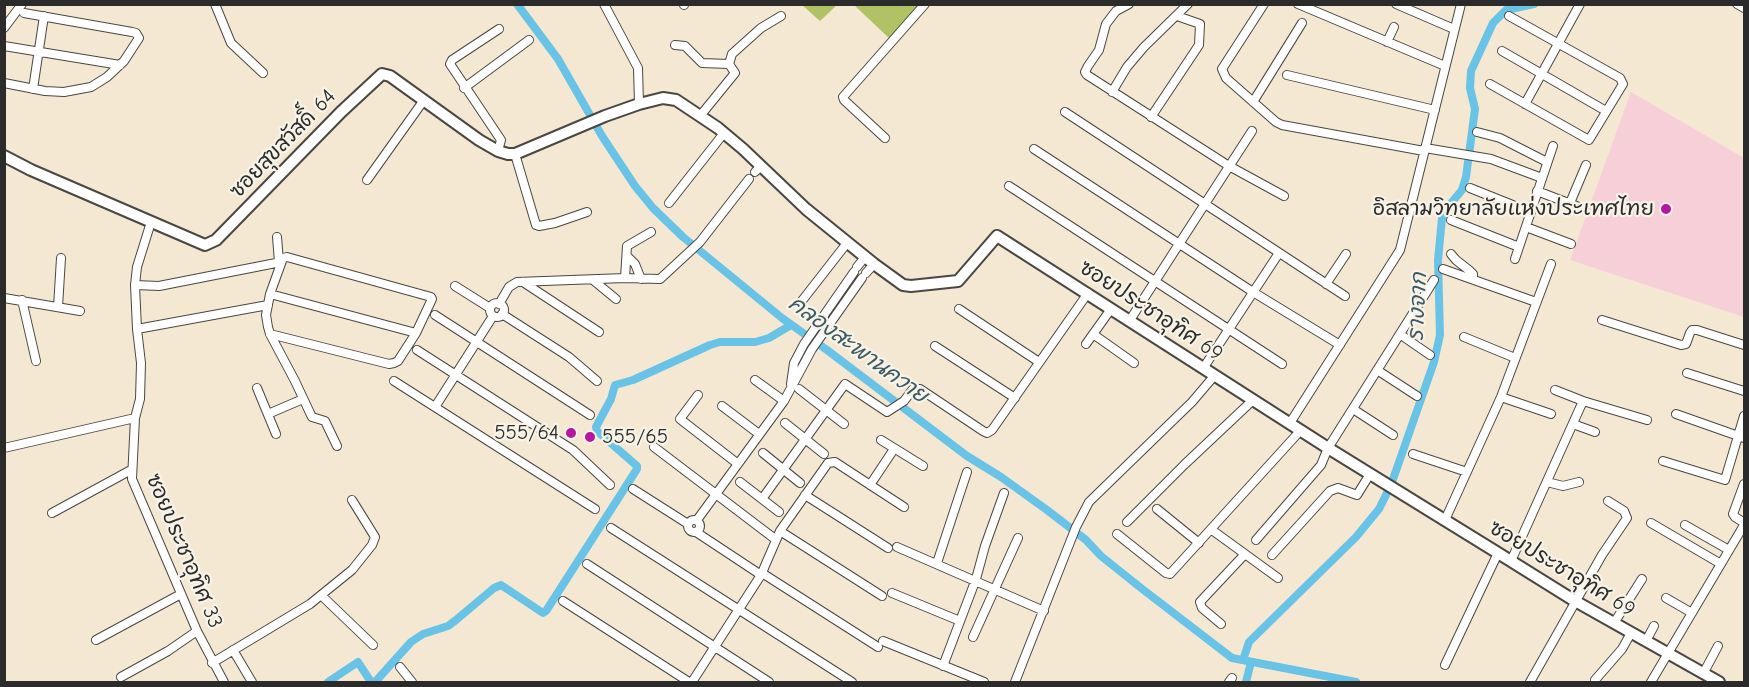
<!DOCTYPE html>
<meta charset="utf-8">
<style>
body{margin:0}
#map{position:relative;width:1749px;height:687px;overflow:hidden;background:#f5e8d3;font-family:"Comic Neue",sans-serif}
canvas{display:block}
.frame{position:absolute;inset:0;border:6px solid #2b2b2b;pointer-events:none}
</style>
<div id="map">
<canvas width="1749" height="687"></canvas>
<div class="frame"></div>
</div>
<script>
const ctx = document.querySelector('canvas').getContext('2d');
ctx.lineJoin = 'round';
function paint(path, color) { ctx.fillStyle = color; ctx.fill(path, 'evenodd'); }
const toPath = rows => new Path2D(rows.map(r => 'M' + r).join(''));
function strokePath(path, color, width, dash) { ctx.strokeStyle = color; ctx.lineWidth = width; ctx.lineCap = dash ? 'butt' : 'round'; ctx.setLineDash(dash || []); ctx.stroke(path); }
function label(font, color, halo, rows, align = 'center') {
  ctx.font = font + ' "Comic Neue","Playpen Sans Thai",sans-serif'; ctx.lineWidth = 4.5; ctx.setLineDash([]); ctx.textBaseline = 'middle'; ctx.strokeStyle = halo; ctx.fillStyle = color; for (const [text, x, y, turn = 0] of rows) {
    ctx.save(); ctx.translate(x, y); ctx.rotate((+turn || 0) * Math.PI / 180); ctx.textAlign = isNaN(turn) ? turn : align; if (halo) ctx.strokeText(text, 0, 0); ctx.fillText(text, 0, 0); ctx.restore();
  }
}
paint(toPath([
 [1631,92,1744,158,1744,317,1570,260]
]), '#f6cfd8');
paint(toPath([
 [802,5,837,5,820,21],
 [854,5,922,5,890,39]
]), '#b1c265');
strokePath(toPath([
 [517,4,558,59,602,136,635,186,653,208,683,237,782,318,827,350,967,456,1001,477,1047,510,1086,540,1101,556,1141,588,1232,658,1356,682],
 [1243,660,1249,642,1356,537,1379,509,1391,485,1434,362,1440,335,1438,260,1442,218,1447,208,1462,190,1466,177,1475,109,1470,88,1471,71,1493,23,1506,10,1534,4],
 [328,682,358,662,371,682],
 [373,682,376,681,411,642,423,634,448,626,456,620,494,588,501,585,543,613,546,611,637,469,637,466,597,431,596,427,611,399,615,385,633,380,710,345,720,342,755,342,769,338,791,325],
 [1246,682,1251,662]
]), '#68c3e6', 8);
const street = toPath([
 [215,4,231,43,263,73],
 [604,4,638,68,639,104],
 [684,4,684,5],
 [1129,4,1116,11,1106,24,1099,50,1088,66,1085,72,1087,75,1229,166,1284,196],
 [1264,4,1222,69,1226,78,1276,122,1282,125,1424,151],
 [1298,4,1445,66],
 [1396,4,1454,29],
 [1737,4,1744,8],
 [4,28,22,4],
 [1387,42,1394,27],
 [675,45,685,46,702,63,729,64],
 [4,46,120,65],
 [1502,51,1606,111],
 [1287,75,1435,110],
 [4,83,45,91,64,92,91,87,107,77,124,61,139,38,136,33,132,32,24,13],
 [1490,84,1589,140,1623,84,1620,78,1509,16],
 [464,88,529,40],
 [33,89,44,16],
 [1112,92,1127,67,1144,47,1188,4],
 [1253,102,1302,23],
 [1525,104,1580,4],
 [1065,112,1345,296],
 [700,116,735,73,729,64,732,54,761,28,781,16],
 [1151,117,1199,45,1200,24,1177,16],
 [1477,132,1500,138,1547,162],
 [885,138,844,100,843,97,925,4],
 [1425,148,1491,159,1542,178],
 [1034,149,1253,292,1340,345],
 [498,151,501,140,450,64,452,60,499,29],
 [515,154,536,225,539,226,555,223,587,212],
 [755,172,761,166],
 [367,180,424,100],
 [1009,186,1282,364],
 [1470,188,1530,212],
 [1537,191,1584,209],
 [669,203,724,133],
 [1570,203,1586,165],
 [1451,220,1519,247],
 [151,222,137,267,135,285,137,329,268,305],
 [1526,227,1571,244],
 [277,237,279,262],
 [1451,254,1456,260,1470,271,1473,274,1473,279],
 [628,257,635,264,641,279],
 [1515,259,1553,146],
 [857,267,865,257],
 [1443,269,1536,302],
 [866,273,874,264],
 [625,278,627,246,651,232],
 [593,280,616,299],
 [523,282,599,332],
 [1326,284,1346,254],
 [135,285,159,286,281,262],
 [455,286,490,308],
 [270,294,416,333],
 [4,298,80,311],
 [22,300,36,361],
 [801,302,847,243],
 '490 310a7 7 0 1 1 14 0a7 7 0 1 1-14 0Z',
 [499,304,509,287,517,282,625,278,660,279,700,242,749,179],
 [58,307,61,258],
 [959,309,1039,362],
 [502,314,569,357,597,381],
 [435,315,590,415],
 [1130,320,1252,131],
 [1602,320,1681,345,1686,344,1690,333,1692,330,1697,330,1744,345],
 [137,329,141,363,140,399,135,418,132,479,197,631,224,682],
 [270,334,389,364,394,363,398,361,416,333,432,299,431,297,287,257,283,258,270,294,266,315,268,327,270,334,295,381,310,413,312,417,325,421,337,446],
 [1093,334,1134,363],
 [1401,335,1430,355],
 [1464,337,1515,358],
 [1086,344,1111,309],
 [935,346,1015,398],
 [417,350,573,450,610,485],
 [1204,367,1279,253],
 [1377,370,1417,396],
 [1687,373,1744,391],
 [755,380,784,401],
 [394,381,595,509],
 [791,384,794,363,804,344,854,272],
 [257,388,276,434],
 [799,389,844,424],
 [1555,390,1583,401,1647,420],
 [698,395,680,419,738,464],
 [1501,397,1551,414],
 [722,406,759,434],
 [435,407,493,316],
 [1353,409,1393,435],
 [268,414,303,399],
 [1676,414,1744,438],
 [785,423,824,454],
 [1290,423,1400,250,1461,4],
 [1573,424,1595,432],
 [881,440,923,466],
 [654,447,775,539],
 [4,448,135,418],
 [763,453,800,483],
 [1413,454,1467,472],
 [1663,461,1725,480,1744,416],
 [740,482,779,512],
 [1547,482,1563,486,1579,482],
 [870,485,894,449],
 [633,489,688,524],
 [805,495,888,548],
 [762,499,845,384,887,412,904,401,913,389,920,389,983,431,987,433,992,430,1088,293],
 [1157,509,1199,543],
 [52,513,131,470],
 '688 526a6 6 0 1 1 12 0a6 6 0 1 1-12 0Z',
 [697,520,784,401,812,349,862,278],
 [1445,520,1501,397,1551,264],
 [1127,522,1185,464,1253,400],
 [1651,523,1721,564],
 [1685,525,1729,550],
 [611,528,852,682],
 [1212,530,1278,578],
 [780,531,882,596],
 [696,532,761,575],
 [1117,534,1166,573,1170,574,1301,430],
 [1256,540,1321,465,1328,448,1434,280],
 [897,547,1044,611],
 [1272,555,1330,491,1338,488,1357,495,1370,474],
 [1511,561,1583,401],
 [937,563,967,472],
 [587,564,769,682],
 [762,573,878,647],
 [892,593,960,621],
 [322,596,373,645],
 [1666,598,1692,613],
 [563,601,689,682],
 [1614,623,1642,579],
 [1221,624,1202,608,1200,602,1245,554],
 [973,637,1018,538],
 [96,640,181,594],
 [883,641,984,682],
 [1646,641,1654,626],
 [233,650,252,682],
 [212,663,310,604,352,570,372,545,375,537,352,500],
 [1445,665,1498,553],
 [943,666,976,579,985,546,1004,493],
 [400,667,412,682],
 [1703,674,1718,646],
 [121,677,168,651,197,631],
 [1595,680,1622,649,1631,633],
 [692,682,761,575,780,531,828,463,835,462,904,507],
 [1015,682,1076,527,1089,502,1192,402,1215,375],
 [1229,682,1232,678],
 [1530,682,1602,555,1627,518,1624,511,1608,501],
 [1651,682,1744,525,1743,522,1735,517,1733,514,1744,484]
]);
const secondary = toPath([
 [4,156,31,170,205,245,216,240,341,112,382,74,390,76,479,140,498,151,508,154,515,154,605,116,639,104,663,98,676,100,718,128,743,149,806,209,874,264,903,285,911,286,958,281,997,236,1328,448,1498,553,1575,601,1719,682]
]);
strokePath(street, '#494744', 10);
strokePath(secondary, '#494744', 14);
strokePath(street, '#fff', 8);
strokePath(secondary, '#fff', 10);
for (const [x, y, r, color] of [
 [1666,209,6,"#b5179e"],
 [571,433,6,"#b5179e"],
 [590,437,6,"#b5179e"]
]) { const dot = new Path2D(); dot.arc(x, y, r, 0, 2 * Math.PI); ctx.fillStyle = color; ctx.fill(dot); strokePath(dot, '#f7f3e8', 2); }
label('21px', '#2b2b2b', '#f7f3e8', [
 ["ซอยสุขสวัสดิ์ 64",283,144,-46],
 ["ซอยประชาอุทิศ 69",1151,311,33],
 ["ซอยประชาอุทิศ 33",184,551,67],
 ["ซอยประชาอุทิศ 69",1562,569,31]
]);
label('21px', '#2b2b2b', '#f7f3e8', [
 ["อิสลามวิทยาลัยแห่งประเทศไทย",1654,209],
 ["555/64",559,433],
 ["555/65",602,437,"left"]
], 'right');
label('italic 22px', '#3d5963', '#f7f3e8', [
 ["รางจาก",1418,307,-87],
 ["คลองสะพานควาย",858,350,36]
]);
</script>
